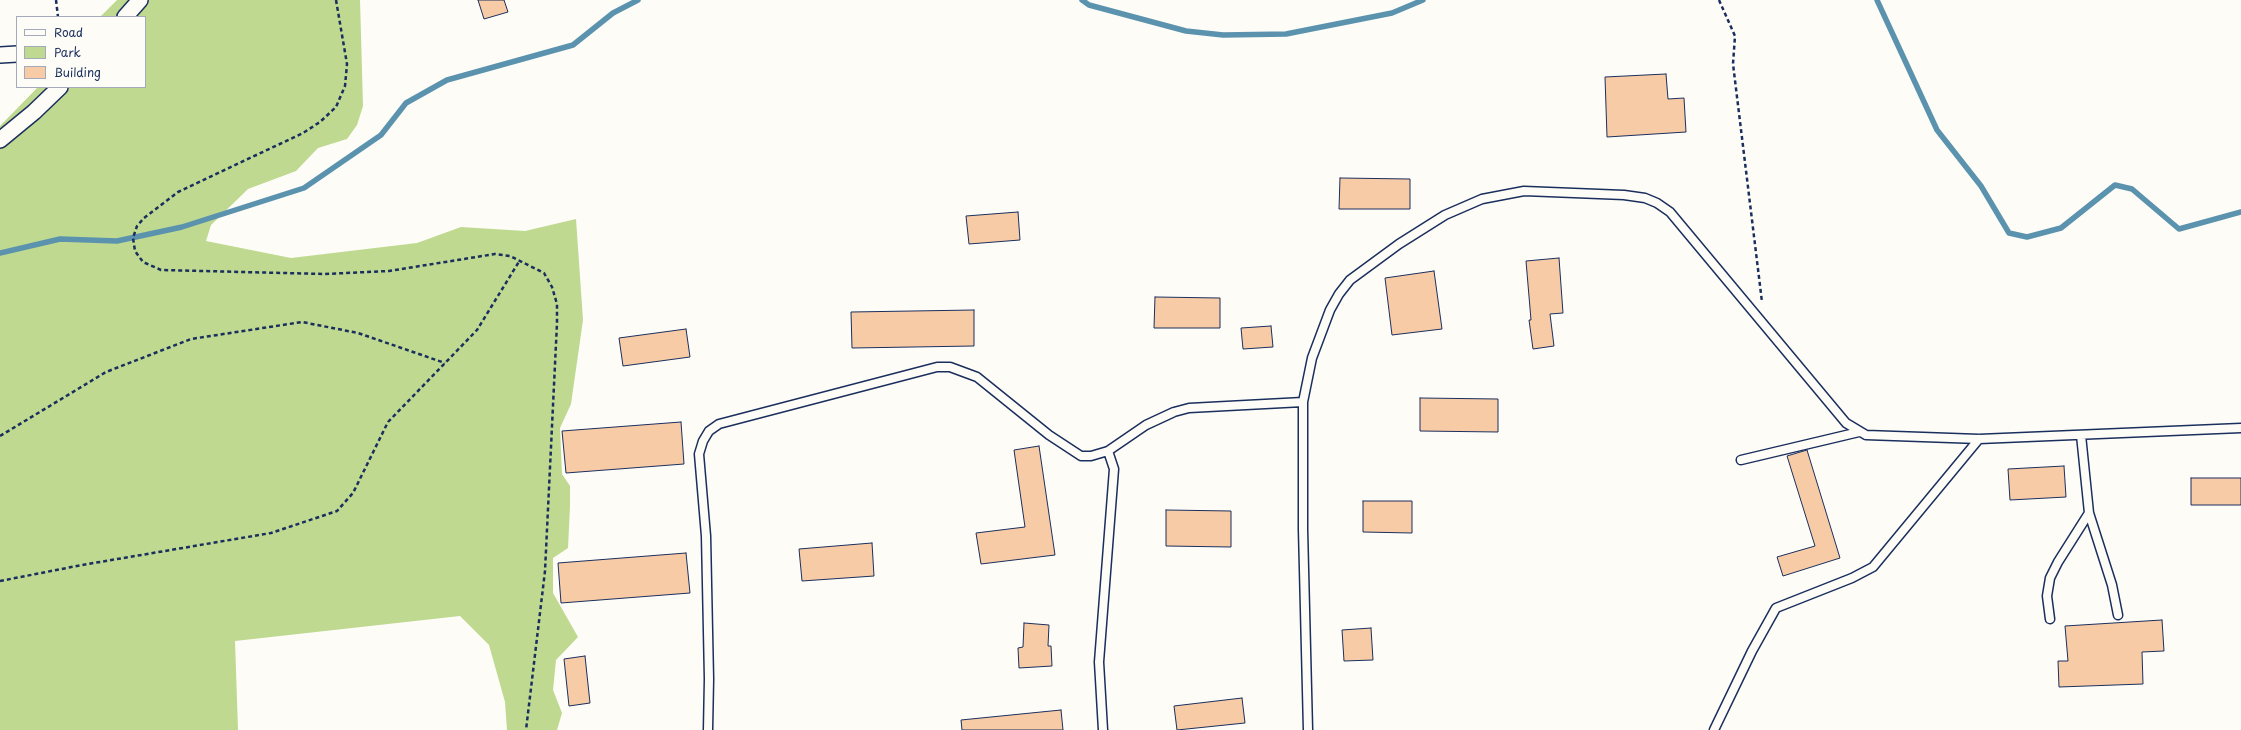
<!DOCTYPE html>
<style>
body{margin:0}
#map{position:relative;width:2241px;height:730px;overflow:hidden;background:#fdfcf7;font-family:"Playpen Sans",sans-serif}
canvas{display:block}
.legend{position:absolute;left:16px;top:16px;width:130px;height:72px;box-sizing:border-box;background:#fdfcf7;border:1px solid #a3aaba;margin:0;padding:5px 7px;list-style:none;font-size:12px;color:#1b2f5e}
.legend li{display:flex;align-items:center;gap:8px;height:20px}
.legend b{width:20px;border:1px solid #a3aaba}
</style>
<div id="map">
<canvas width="2241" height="730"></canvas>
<ul class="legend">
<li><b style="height:5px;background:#fdfcf7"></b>Road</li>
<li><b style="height:11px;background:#bfd990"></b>Park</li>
<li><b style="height:11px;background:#f7cba6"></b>Building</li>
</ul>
</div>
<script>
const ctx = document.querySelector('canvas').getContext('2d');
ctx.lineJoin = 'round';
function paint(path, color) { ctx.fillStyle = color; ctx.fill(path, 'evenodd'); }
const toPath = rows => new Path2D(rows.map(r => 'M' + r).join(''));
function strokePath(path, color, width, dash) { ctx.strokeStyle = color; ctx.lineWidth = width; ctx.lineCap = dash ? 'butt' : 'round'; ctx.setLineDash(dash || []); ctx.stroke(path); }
paint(toPath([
 [117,0,360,0,363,106,357,125,347,139,318,148,296,171,248,189,211,225,206,241,291,258,417,243,461,227,525,231,576,219,583,320,571,404,560,428,562,474,570,486,570,506,568,548,553,558,553,593,578,637,556,660,553,690,562,713,557,730,507,730,505,702,489,645,460,616,235,641,238,730,0,730,0,126,38,87,145,87,145,17,100,17]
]), '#bfd990');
strokePath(toPath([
 [1082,0,1089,5,1186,31,1223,35,1286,34,1392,13,1423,0],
 [1877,0,1937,130,1981,186,2009,233,2027,237,2061,228,2115,185,2132,189,2179,229,2241,212],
 [0,253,60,239,117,241,182,227,304,188,381,135,406,103,447,80,573,45,613,13,638,0]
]), '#5b93ae', 5.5);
const building = toPath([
 [478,0,504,0,508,12,484,19,478,0],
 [1666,74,1668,99,1684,98,1686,132,1607,137,1605,77,1666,74],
 [1340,178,1410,179,1410,209,1339,209,1340,178],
 [1018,212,1020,240,969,244,966,216,1018,212],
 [1559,258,1563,313,1550,314,1554,346,1533,349,1529,320,1531,320,1526,261,1559,258],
 [1434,271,1442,329,1392,335,1385,278,1434,271],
 [1155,297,1220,298,1220,328,1154,328,1155,297],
 [974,310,974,346,852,348,851,312,974,310],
 [1271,326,1273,347,1243,349,1241,328,1271,326],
 [686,329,690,357,623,366,619,338,686,329],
 [1420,398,1498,399,1498,432,1420,431,1420,398],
 [681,422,684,464,566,473,562,431,681,422],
 [1039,446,1055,555,981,564,976,533,1025,527,1014,450,1039,446],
 [1807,450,1840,558,1783,576,1777,557,1815,546,1787,456,1807,450],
 [2064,466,2066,497,2010,500,2008,469,2064,466],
 [2191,478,2241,478,2241,505,2191,505,2191,478],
 [1363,501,1412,501,1412,533,1363,532,1363,501],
 [1166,510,1231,511,1231,547,1166,546,1166,510],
 [872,543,874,576,802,581,799,549,872,543],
 [686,553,690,593,561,603,558,563,686,553],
 [2162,620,2164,651,2142,652,2143,684,2059,687,2058,661,2068,661,2065,626,2162,620],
 [1024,623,1049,625,1048,646,1051,646,1052,666,1019,668,1018,648,1023,647,1024,623],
 [1371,628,1373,660,1344,661,1342,630,1371,628],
 [585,656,590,703,569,706,564,659,585,656],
 [1242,698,1245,723,1177,730,1174,706,1242,698],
 [1061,710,1063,730,962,730,961,720,1061,710]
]);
paint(building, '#f7cba6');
strokePath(building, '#1b2f5e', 1);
const lane = toPath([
 [2081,435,2089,513,2112,585,2118,615],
 [1741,460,1859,432],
 [2050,619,2047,596,2050,578,2058,562,2089,513],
 [708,730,709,679,706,536,699,454,703,441,709,431,719,424,937,367,950,367,977,377,1049,435,1081,456,1091,456,1108,451,1146,425,1174,412,1189,408,1303,402],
 [1103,730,1099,662,1114,469,1108,451],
 [1308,730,1303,529,1303,402,1312,358,1330,310,1339,294,1350,280,1399,244,1445,215,1482,199,1524,191,1624,195,1645,198,1657,203,1670,212,1846,423,1866,435,1979,439,2241,428],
 [1714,730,1752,651,1776,608,1852,578,1873,567,1979,439]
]);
const street = toPath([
 [125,17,140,0],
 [0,55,17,54],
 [0,140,34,112,60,87]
]);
strokePath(lane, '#1b2f5e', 11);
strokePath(street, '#1b2f5e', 18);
strokePath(toPath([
 [56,0,58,17],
 [336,0,347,64,345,86,336,107,320,122,303,133,178,192,144,218,137,226,133,238,135,251,143,262,161,270,325,274,389,271,495,254,510,256,544,273,552,287,557,304,557,323,545,571,526,730],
 [1719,0,1735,36,1733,64,1762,302],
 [0,436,106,372,191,339,302,322,358,333,445,363],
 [0,581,82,565,271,533,337,511,353,493,388,422,477,330,520,260]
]), '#1b2f5e', 2.5, [4, 3]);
strokePath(lane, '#fdfcf7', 8);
strokePath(street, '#fdfcf7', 15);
</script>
